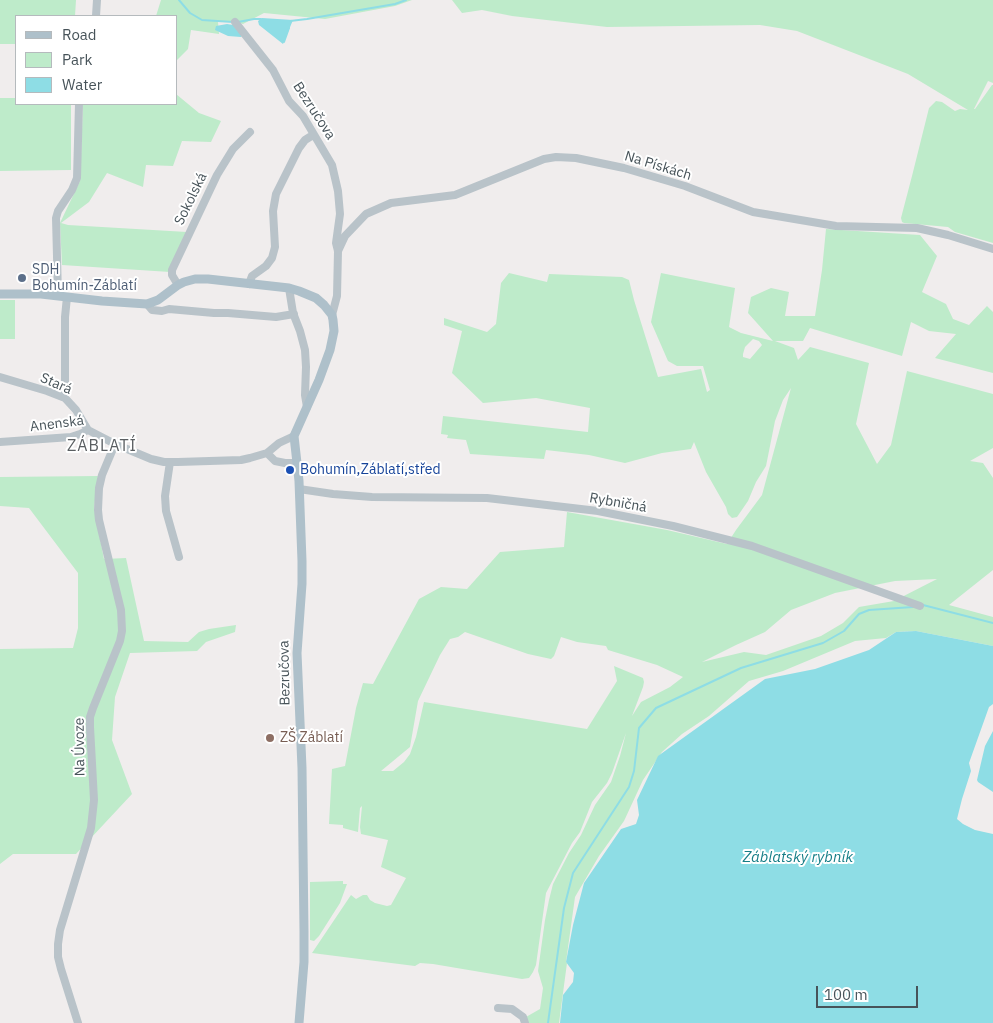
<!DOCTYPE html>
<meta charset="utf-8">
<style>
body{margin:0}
#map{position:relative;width:993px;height:1023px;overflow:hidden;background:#f0eded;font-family:"IBM Plex Sans",sans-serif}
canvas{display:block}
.legend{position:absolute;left:15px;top:15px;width:162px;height:90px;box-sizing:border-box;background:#fff;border:1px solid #b5babd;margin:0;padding:6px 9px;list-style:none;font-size:15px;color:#475359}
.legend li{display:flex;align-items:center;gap:10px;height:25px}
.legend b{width:25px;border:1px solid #b5babd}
.scale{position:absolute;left:816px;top:986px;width:102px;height:22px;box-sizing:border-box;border:2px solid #475359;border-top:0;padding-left:6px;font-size:15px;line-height:18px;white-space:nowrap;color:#475359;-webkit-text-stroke:4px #fff;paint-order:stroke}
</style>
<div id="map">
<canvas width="993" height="1023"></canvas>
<ul class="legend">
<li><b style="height:6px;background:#aec0ca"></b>Road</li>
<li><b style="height:14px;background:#beebca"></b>Park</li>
<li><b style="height:14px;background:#8edde5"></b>Water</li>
</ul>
<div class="scale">100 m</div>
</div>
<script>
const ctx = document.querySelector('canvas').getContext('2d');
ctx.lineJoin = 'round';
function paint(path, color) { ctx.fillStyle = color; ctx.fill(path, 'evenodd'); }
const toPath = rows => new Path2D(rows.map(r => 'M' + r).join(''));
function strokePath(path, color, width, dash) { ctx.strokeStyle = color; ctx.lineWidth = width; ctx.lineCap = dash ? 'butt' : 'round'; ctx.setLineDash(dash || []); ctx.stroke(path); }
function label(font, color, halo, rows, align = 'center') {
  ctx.font = font + ' "IBM Plex Sans",sans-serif'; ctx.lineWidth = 4; ctx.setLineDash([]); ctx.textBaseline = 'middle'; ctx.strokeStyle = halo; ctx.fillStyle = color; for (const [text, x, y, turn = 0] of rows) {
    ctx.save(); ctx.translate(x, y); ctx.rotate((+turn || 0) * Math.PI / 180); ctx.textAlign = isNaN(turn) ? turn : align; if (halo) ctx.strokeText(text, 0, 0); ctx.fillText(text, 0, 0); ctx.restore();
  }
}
paint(toPath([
 [0,0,76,0,75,16,16,16,16,44,0,44],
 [161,0,412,0,395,6,325,19,264,13,243,24,236,22,218,22,219,34,191,30,188,49,176,61,176,16,156,16],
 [452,0,993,0,993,83,988,81,974,109,975,109,992,85,993,85,993,243,955,232,948,227,904,223,902,222,901,218,912,176,929,108,936,101,942,102,955,111,960,109,968,110,908,74,797,31,760,25,607,27,512,16,482,10,462,13],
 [176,94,199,113,221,121,211,142,182,141,173,166,146,165,143,187,107,173,89,202,61,223,68,225,187,232,170,272,62,265,60,223,80,181,83,104,176,104],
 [0,98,16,98,16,104,71,104,71,170,0,171],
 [826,229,920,235,937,256,922,292,946,304,953,319,969,325,987,306,993,312,993,373,935,358,956,334,929,331,911,322,902,356,810,328,803,341,775,341,794,348,798,360,810,347,869,363,856,424,877,464,891,445,907,371,993,394,993,448,970,461,983,463,993,478,993,570,949,605,993,617,993,646,916,631,896,632,886,638,855,641,783,671,749,681,709,716,682,734,662,752,643,780,624,821,599,856,575,897,566,962,567,963,559,1023,527,1023,526,1017,540,1009,543,988,538,971,545,920,549,900,553,884,569,853,581,835,595,805,611,782,620,756,626,733,612,773,607,783,592,802,580,832,572,843,546,893,536,965,533,972,529,978,522,979,433,964,420,963,415,966,312,953,351,895,356,899,363,895,367,895,370,900,375,903,387,906,391,905,406,878,381,867,388,840,361,834,360,827,362,806,360,808,358,832,343,828,343,825,329,824,332,769,345,766,356,708,363,683,373,684,419,599,441,587,467,589,500,552,564,547,567,512,667,530,727,544,736,530,762,495,791,388,783,400,775,421,766,466,756,482,748,501,737,517,732,518,728,514,726,507,706,472,694,442,691,449,662,453,625,463,589,455,546,450,544,459,470,454,466,440,447,438,448,435,441,434,443,416,588,432,590,408,536,398,483,403,452,373,462,331,444,325,444,318,487,332,496,324,501,283,509,273,547,282,549,274,622,277,629,280,634,300,658,377,701,369,707,392,710,390,703,366,677,366,668,361,651,322,661,273,735,288,729,327,741,333,773,341,748,313,751,297,771,288,789,292,785,316,815,316,822,270],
 [753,339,759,341,762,345,750,359,743,357,743,354,745,347],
 [937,579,894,601,859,607,843,623,821,636,766,655,744,652,702,662,736,645,765,632,791,610,835,593,895,581],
 [465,632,528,654,551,659,554,656,561,637,577,642,606,646,608,650,657,665,683,677,670,687,641,702,632,716,643,687,644,682,643,678,614,666,617,681,587,729,424,702,416,737,410,754,404,762,393,771,381,771,410,747,418,701,440,655,450,639,458,637],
 [0,300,15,300,15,339,0,339],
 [98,476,94,508,104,559,126,558,144,641,188,642,199,632,209,629,236,625,235,632,206,642,197,651,130,653,115,697,112,740,132,794,76,854,13,854,0,864,0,649,73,648,78,628,78,573,29,508,0,506,0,477],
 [343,881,343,884,347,884,340,903,319,936,314,941,310,940,310,882]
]), '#beebca');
paint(toPath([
 [262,18,293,20,283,44,259,25,258,21],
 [227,24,233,25,242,36,241,37,228,36,215,30,216,26],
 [916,631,993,646,993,704,989,707,969,763,971,771,962,799,957,819,963,824,975,830,993,834,993,1023,560,1023,563,995,573,982,574,973,566,962,573,925,584,883,621,829,636,824,639,815,637,800,658,756,765,679,815,669,869,650,896,632],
 [993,731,993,792,978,782,977,780,985,746]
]), '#8edde5');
strokePath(toPath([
 [179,0,190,13,202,20,233,22],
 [290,21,307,19,395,4,406,0],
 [238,22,254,19,261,19],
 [281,40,284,42,289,28],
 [923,605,993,623],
 [548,1023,564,908,573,873,629,787,634,771,639,728,656,708,741,668,823,643,844,631,859,614,869,610,913,607]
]), '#8edde5', 2);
strokePath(toPath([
 [96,16,97,0],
 [235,22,273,70,289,101,303,116,332,165,338,191,340,214,336,243,338,251,337,296,332,315],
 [338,251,345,236,366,214,391,203,455,195,544,159,556,157,576,158,624,168,685,186,753,212,836,226,917,228,948,235,993,249],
 [249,284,252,276,266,266,272,258,275,247,273,211,276,194,299,148,305,140,313,135],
 [178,285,172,275,172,270,217,175,233,149,250,132],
 [289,288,293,313,300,331,305,350,306,367,305,395,307,407],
 [58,295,56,218,58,211,72,190,77,178,79,104],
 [147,304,152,310,162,311,169,309,214,313,228,313,276,317,294,314],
 [0,377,47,391,65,398,76,410,88,430],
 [65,398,65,317,67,297],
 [0,442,71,437,80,434,88,430,115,444,151,459,164,462,178,462,241,460,250,458,267,453,279,443,294,436],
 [267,453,275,461,285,463,296,463],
 [170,462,165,496,166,511,179,557],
 [299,489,333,494,372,497,487,498,598,511,673,526,752,546,920,606],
 [498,1008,512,1009,523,1017,525,1023],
 [78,1023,61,969,58,957,58,944,60,930,91,828,94,800,90,727,90,717,93,708,120,641,122,631,121,610,99,520,98,510,99,488,102,475,115,444]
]), '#b9c3c9', 8);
strokePath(toPath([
 [0,294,41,294,102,301,147,304,158,300,178,285,184,282,195,279,208,279,289,288,299,291,316,298,324,305,332,315,333,320,334,331,330,350,319,380,294,436,299,481,302,561,302,584,297,653,302,768,304,932,304,962,299,1023]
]), '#aec0ca', 9);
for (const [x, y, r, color] of [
 [22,278,5,"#5c6f8a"],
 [290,470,5,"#1a4fb4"],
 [270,738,5,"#8d6e63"]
]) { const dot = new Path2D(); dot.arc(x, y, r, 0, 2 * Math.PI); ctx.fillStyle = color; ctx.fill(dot); strokePath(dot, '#fff', 2); }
label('14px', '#475359', '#fff', [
 ["Bezručova",314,111,57],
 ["Na Pískách",658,166,17],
 ["Sokolská",191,199,-64],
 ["Stará",56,384,24],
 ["Anenská",57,424,-7],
 ["Rybničná",618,503,10],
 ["Bezručova",285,673,-91],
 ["Na Úvoze",80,747,-91]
]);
label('14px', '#4e5e75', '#fff', [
 ["SDH",32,270],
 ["Bohumín-Záblatí",32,286]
], 'left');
label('14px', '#164399', '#fff', [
 ["Bohumín,Záblatí,střed",300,470]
], 'left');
label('14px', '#785e54', '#fff', [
 ["ZŠ Záblatí",280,738]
], 'left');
label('italic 15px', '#167e87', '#fff', [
 ["Záblatský rybník",798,858]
]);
ctx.letterSpacing = '1px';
label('16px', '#5a5e61', '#fff', [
 ["ZÁBLATÍ",102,446]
]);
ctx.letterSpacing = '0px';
</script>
